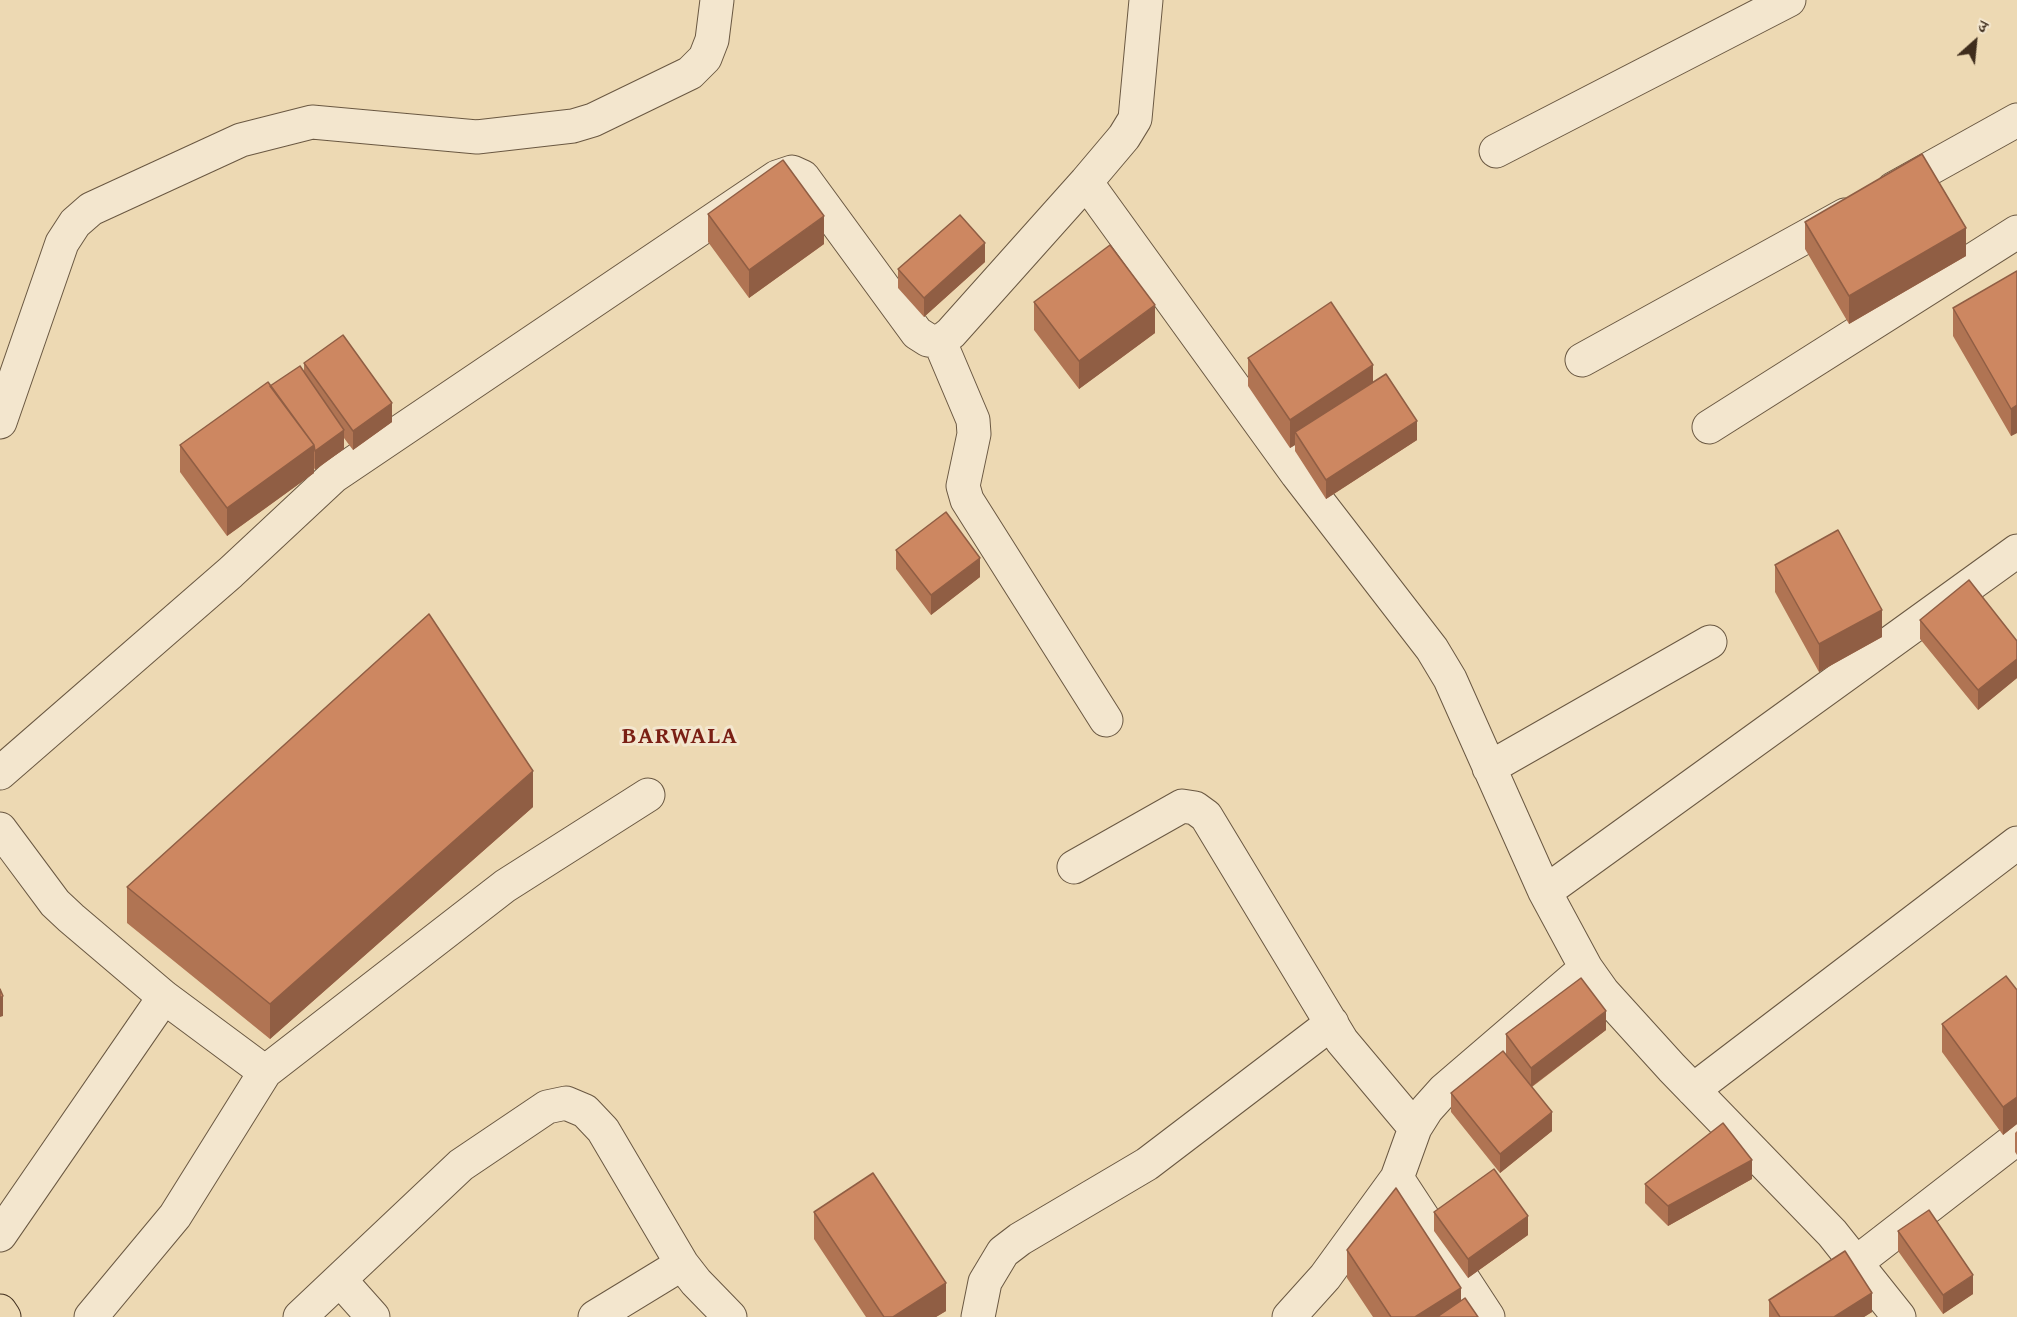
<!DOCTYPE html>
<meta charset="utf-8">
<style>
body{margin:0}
#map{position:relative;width:2017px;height:1317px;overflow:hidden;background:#edd9b3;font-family:"Gentium Book Plus","Noto Serif Devanagari",serif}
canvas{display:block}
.north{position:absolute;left:1945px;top:12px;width:60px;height:60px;-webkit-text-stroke:4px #f3e6ce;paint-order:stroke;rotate:27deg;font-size:16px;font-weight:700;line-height:24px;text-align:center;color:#3f2d1d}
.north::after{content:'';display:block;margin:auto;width:21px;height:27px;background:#3f2d1d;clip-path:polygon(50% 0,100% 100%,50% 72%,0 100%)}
</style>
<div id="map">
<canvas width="2017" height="1317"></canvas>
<div class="north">उ</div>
</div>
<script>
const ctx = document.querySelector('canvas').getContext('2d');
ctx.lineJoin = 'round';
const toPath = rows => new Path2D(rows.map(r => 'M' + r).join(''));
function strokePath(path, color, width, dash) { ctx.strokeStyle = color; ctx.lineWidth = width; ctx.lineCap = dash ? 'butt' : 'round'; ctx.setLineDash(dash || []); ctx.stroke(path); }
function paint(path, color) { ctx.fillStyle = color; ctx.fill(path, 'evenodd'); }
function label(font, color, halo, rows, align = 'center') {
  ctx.font = font + ' "Gentium Book Plus",serif'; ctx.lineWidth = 6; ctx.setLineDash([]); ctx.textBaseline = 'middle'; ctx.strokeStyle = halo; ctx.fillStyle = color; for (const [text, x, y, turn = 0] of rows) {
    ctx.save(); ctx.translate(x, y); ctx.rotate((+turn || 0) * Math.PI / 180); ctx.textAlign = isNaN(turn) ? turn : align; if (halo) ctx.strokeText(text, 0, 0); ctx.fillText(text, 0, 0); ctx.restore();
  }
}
const minor = toPath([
 [1496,151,1789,0],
 [1086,182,1297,474,1432,649,1450,679,1545,892,1586,968,1603,992,1672,1068,1832,1233,1899,1317],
 [1893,189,2017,120],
 [940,342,973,420,974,434,963,486,967,500,1106,720],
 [1582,360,1845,215],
 [0,422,62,243,75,223,91,209,241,140,312,122,477,137,573,126,593,120,690,73,705,58,712,40,717,0],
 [1709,427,2017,232],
 [1489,768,1710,642],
 [0,773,230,573,334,476,777,177,792,172,803,177,917,333,928,340,940,342,951,333,1086,182,1124,137,1135,119,1146,0],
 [0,829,55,903,71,918,164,997,265,1072],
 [1074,867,1182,806,1195,808,1206,816,1342,1041,1415,1128],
 [1545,892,2017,551],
 [1693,1090,2017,843],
 [1397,1178,1488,1317],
 [0,1235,164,997],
 [1857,1262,2017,1138],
 [340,1280,373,1317],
 [91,1317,175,1216,265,1072,505,886,648,795],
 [300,1317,461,1165,547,1107,566,1103,585,1111,603,1130,682,1264,696,1282,730,1317],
 [595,1317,682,1264],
 [978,1317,985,1282,1003,1252,1020,1239,1147,1164,1332,1023],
 [1289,1317,1325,1277,1397,1178,1415,1128,1427,1109,1444,1090,1586,968]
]);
const major = toPath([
 [0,1311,4,1317]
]);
strokePath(minor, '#6a5842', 35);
strokePath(major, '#3f2d1d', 35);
strokePath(minor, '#f3e6ce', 33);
strokePath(major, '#edd9b3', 33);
paint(toPath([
 [708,214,824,244,749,298,708,242],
 [1805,222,1966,256,1849,324,1805,249],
 [985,262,924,317,898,288,898,269],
 [2017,271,2017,433,2011,436,1953,336,1953,308],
 [1034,302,1155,333,1079,389,1034,330],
 [1248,358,1373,382,1417,440,1326,499,1295,451,1295,445,1290,448,1248,386],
 [304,363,392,422,353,450,344,438,344,449,315,470,314,468,314,473,227,536,180,472,180,445,304,371],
 [896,550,980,577,931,615,896,569],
 [1775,565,1882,637,1819,672,1775,592],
 [1920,620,2017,641,2017,678,1978,710,1920,639],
 [533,807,270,1039,127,923,127,887],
 [2017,990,2017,1124,2003,1135,1942,1052,1942,1024],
 [1606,1030,1532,1087,1552,1131,1500,1173,1451,1112,1451,1093,1506,1054,1506,1034],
 [2017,1131,2017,1155,2015,1152,2015,1133],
 [1752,1179,1668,1226,1645,1203,1645,1184],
 [814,1212,946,1311,936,1317,866,1317,814,1239],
 [1434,1212,1528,1235,1468,1278,1434,1231],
 [1898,1231,1973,1294,1943,1314,1898,1251],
 [1347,1250,1461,1301,1478,1317,1373,1317,1347,1278],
 [1769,1300,1872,1312,1864,1317,1769,1317]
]), '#b07453');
paint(toPath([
 [824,216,824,244,749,298,749,270],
 [1966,228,1966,256,1849,324,1849,296],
 [985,243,985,262,924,317,924,298],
 [1155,305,1155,333,1079,389,1079,361],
 [1373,365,1373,392,1295,432,1295,445,1290,448,1290,420],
 [392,403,392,422,353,450,353,431],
 [2017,405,2017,433,2011,436,2011,409],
 [1417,421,1417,440,1326,499,1326,480],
 [344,430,344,449,315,470,315,451],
 [314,445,314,473,227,536,227,508],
 [980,558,980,577,931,615,931,595],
 [1882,610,1882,637,1819,672,1819,644],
 [2017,659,2017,678,1978,710,1978,690],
 [533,771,533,807,270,1039,270,1004],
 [3,996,3,1016,0,1017,0,998],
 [1606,1011,1606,1030,1531,1087,1531,1068],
 [2017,1097,2017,1124,2003,1135,2003,1107],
 [1552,1112,1552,1131,1500,1173,1500,1154],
 [1752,1160,1752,1179,1668,1226,1668,1206],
 [1528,1216,1528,1235,1468,1278,1468,1259],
 [1973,1275,1973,1294,1943,1314,1943,1295],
 [946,1283,946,1311,936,1317,893,1317],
 [1461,1288,1461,1316,1460,1317,1415,1317],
 [1872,1293,1872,1312,1864,1317,1834,1317]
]), '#905e44');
const building = toPath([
 [1922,154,1966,228,1849,296,1805,222,1922,154],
 [783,160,824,216,749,270,708,214,783,160],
 [960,215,985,243,924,298,898,269,960,215],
 [1110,245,1155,305,1079,361,1034,302,1110,245],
 [2017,271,2017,405,2011,409,1953,308,2017,271],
 [1331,302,1373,365,1290,420,1248,358,1331,302],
 [343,335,392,403,353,431,304,363,343,335],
 [300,366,344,430,315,451,314,445,270,386,300,366],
 [1386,374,1417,421,1326,480,1295,432,1386,374],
 [268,382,314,445,227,508,180,445,268,382],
 [946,512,980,558,931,595,896,550,946,512],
 [1838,530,1882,610,1819,644,1775,565,1838,530],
 [1969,580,2017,641,2017,659,1978,690,1920,620,1969,580],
 [429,614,533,771,270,1004,127,887,429,614],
 [2006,976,2017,990,2017,1097,2003,1107,1942,1024,2006,976],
 [1581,978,1606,1011,1531,1068,1506,1034,1581,978],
 [0,989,3,996,0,998,0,989],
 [1503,1051,1552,1112,1500,1154,1451,1093,1503,1051],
 [1723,1123,1752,1160,1668,1206,1645,1184,1723,1123],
 [1494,1169,1528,1216,1468,1259,1434,1212,1494,1169],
 [873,1173,946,1283,893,1317,884,1317,814,1212,873,1173],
 [1396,1188,1461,1288,1415,1317,1391,1317,1347,1250,1396,1188],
 [1929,1210,1973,1275,1943,1295,1898,1231,1929,1210],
 [1845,1251,1872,1293,1834,1317,1780,1317,1769,1300,1845,1251],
 [1465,1298,1478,1317,1437,1317,1465,1298]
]);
paint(building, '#cd8761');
strokePath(building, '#905e44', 1.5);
ctx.letterSpacing = '1.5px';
label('bold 24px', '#7a1f14', '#f3e6ce', [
 ["BARWALA",680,737]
]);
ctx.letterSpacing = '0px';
</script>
